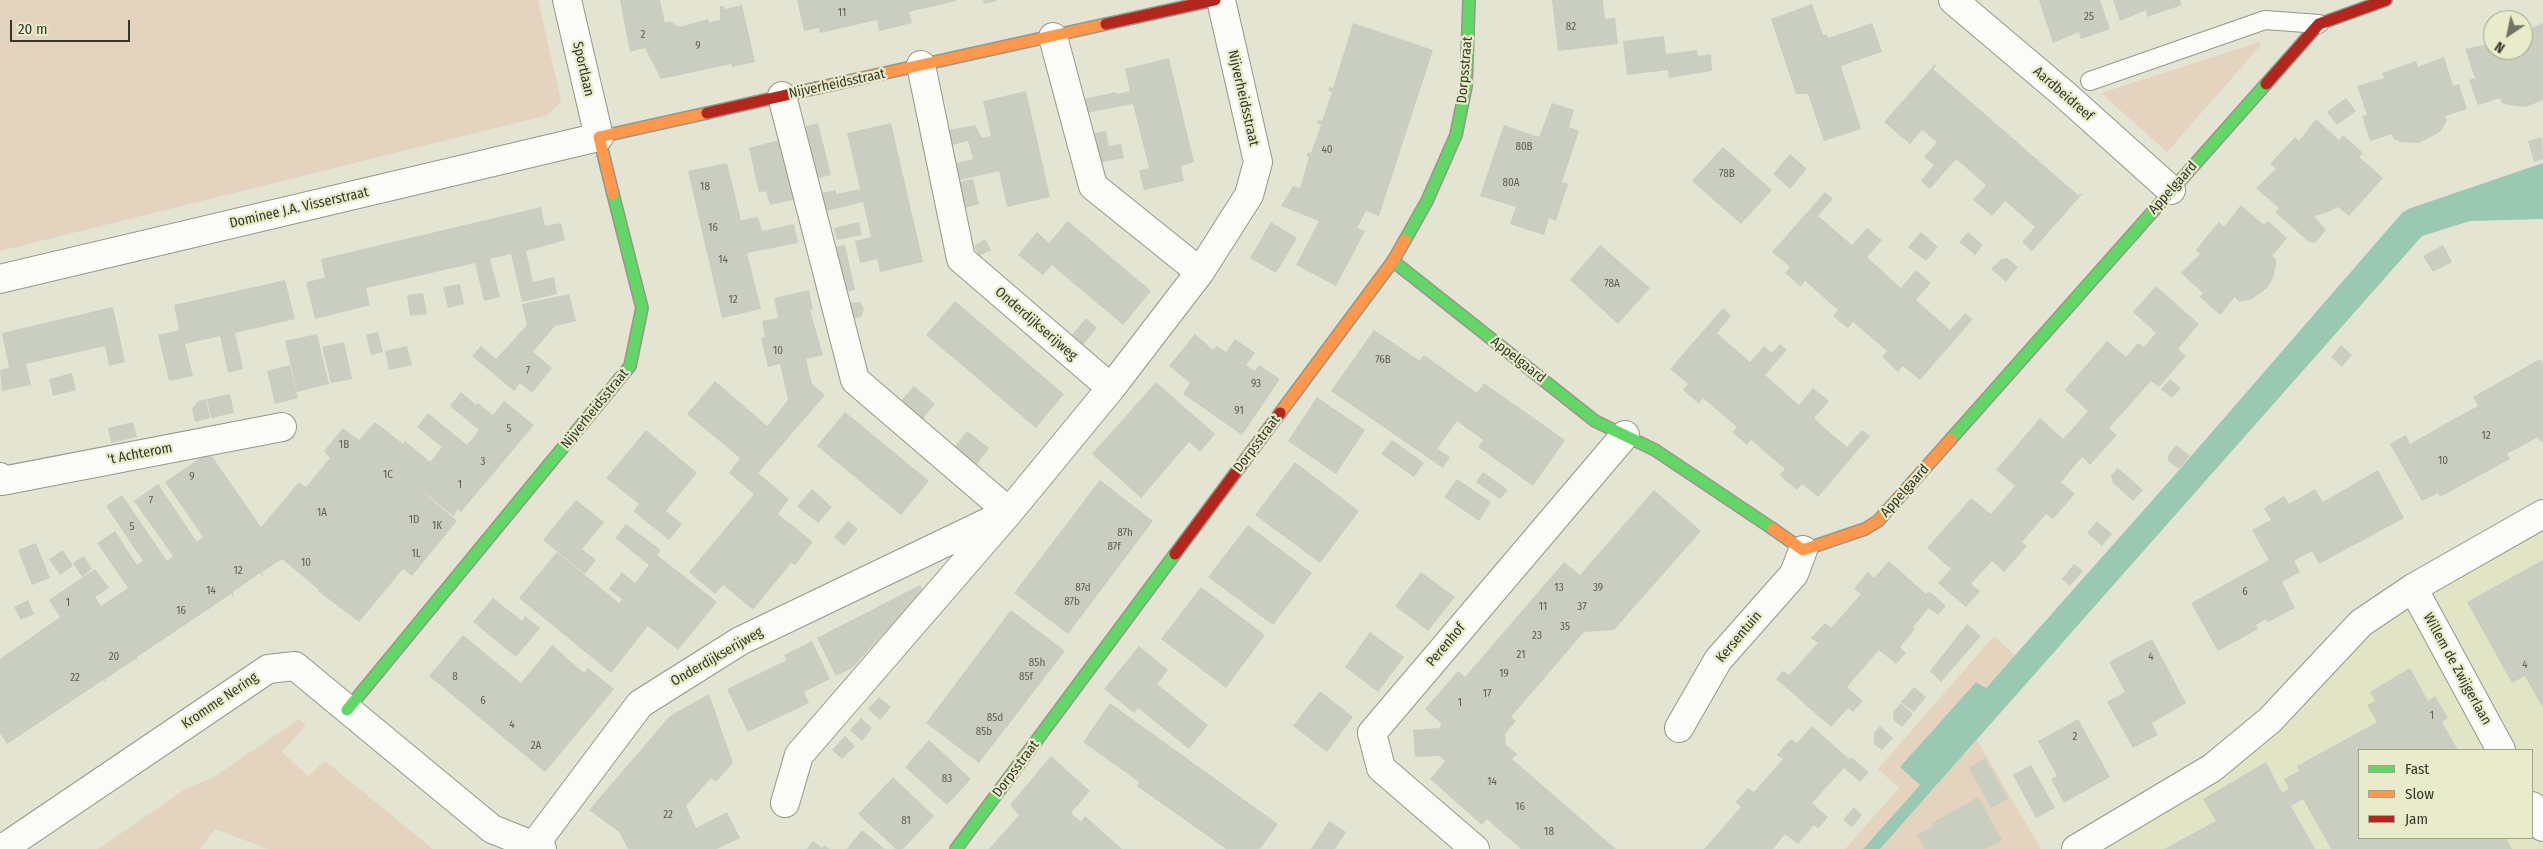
<!DOCTYPE html>
<style>
body{margin:0}
#map{position:relative;width:2543px;height:849px;overflow:hidden;background:#e3e4d2;font-family:"Fira Sans Condensed",sans-serif}
canvas{display:block}
.legend{position:absolute;left:2358px;top:749px;width:175px;height:90px;box-sizing:border-box;background:#e9ecca;border:1px solid #a1a48a;margin:0;padding:6px 9px;list-style:none;font-size:15px;color:#36372a}
.legend li{display:flex;align-items:center;gap:10px;height:25px}
.legend b{width:25px;border:1px solid #a1a48a}
.north{position:absolute;left:2483px;top:10px;width:50px;height:50px;box-sizing:border-box;background:#e9ecca;border:1px solid #a1a48a;border-radius:50%;rotate:214deg;font-size:14px;font-weight:700;line-height:20px;text-align:center;color:#36372a}
.north::after{content:'';display:block;margin:auto;width:18px;height:22px;background:#737465;clip-path:polygon(50% 0,100% 100%,50% 72%,0 100%)}
.scale{position:absolute;left:10px;top:20px;width:120px;height:22px;box-sizing:border-box;border:2px solid #36372a;border-top:0;padding-left:6px;font-size:15px;line-height:18px;white-space:nowrap;color:#36372a;-webkit-text-stroke:4px #e9ecca;paint-order:stroke}
</style>
<div id="map">
<canvas width="2543" height="849"></canvas>
<ul class="legend">
<li><b style="height:6px;background:#63d668"></b>Fast</li>
<li><b style="height:6px;background:#ff974d"></b>Slow</li>
<li><b style="height:6px;background:#b3261e"></b>Jam</li>
</ul>
<div class="north">N</div>
<div class="scale">20 m</div>
</div>
<script>
const ctx = document.querySelector('canvas').getContext('2d');
ctx.lineJoin = 'round';
function paint(path, color) { ctx.fillStyle = color; ctx.fill(path, 'evenodd'); }
const toPath = rows => new Path2D(rows.map(r => 'M' + r).join(''));
function strokePath(path, color, width, dash) { ctx.strokeStyle = color; ctx.lineWidth = width; ctx.lineCap = dash ? 'butt' : 'round'; ctx.setLineDash(dash || []); ctx.stroke(path); }
function label(font, color, halo, rows, align = 'center') {
  ctx.font = font + ' "Fira Sans Condensed",sans-serif'; ctx.lineWidth = 4.5; ctx.setLineDash([]); ctx.textBaseline = 'middle'; ctx.strokeStyle = halo; ctx.fillStyle = color; for (const [text, x, y, turn = 0] of rows) {
    ctx.save(); ctx.translate(x, y); ctx.rotate((+turn || 0) * Math.PI / 180); ctx.textAlign = isNaN(turn) ? turn : align; if (halo) ctx.strokeText(text, 0, 0); ctx.fillText(text, 0, 0); ctx.restore();
  }
}
paint(toPath([
 [2543,515,2543,849,2069,849,2237,744,2399,599],
 [2359,750,2532,750,2532,838,2359,838]
]), '#e1e4c5');
paint(toPath([
 [0,0,538,0,561,101,548,115,0,251],
 [2260,42,2260,46,2167,152,2101,93],
 [1994,636,2015,655,1985,688,1976,682,1900,767,1920,785,1863,849,1845,849,1899,788,1878,769],
 [299,719,306,725,282,752,308,776,325,761,433,849,268,849,215,829,200,849,98,849,187,788,214,777],
 [1977,740,2041,849,1880,849]
]), '#e4d3bf');
paint(toPath([
 [2543,163,2543,219,2470,221,2422,236,1880,849,1863,849,1920,785,1900,767,1976,682,1986,688,2173,477,2402,213,2408,209]
]), '#9bc8b2');
paint(toPath([
 [620,0,660,0,665,23,670,21,679,27,708,19,709,22,720,20,720,6,724,6,725,9,742,5,755,62,732,67,731,64,661,79,645,48,630,52],
 [797,0,956,0,956,1,909,12,912,23,879,31,877,20,820,33,819,28,804,31],
 [983,0,997,0,997,1,984,4],
 [1552,0,1603,0,1605,19,1615,18,1618,44,1558,51],
 [2039,0,2100,0,2110,29,2081,39,2079,32,2053,43],
 [2113,0,2180,0,2182,5,2147,17,2146,10,2120,21],
 [1812,4,1823,35,1827,34,1828,38,1872,23,1882,52,1841,66,1861,129,1824,141,1808,94,1796,94,1771,19],
 [1353,23,1433,50,1379,216,1366,211,1357,228,1365,231,1336,286,1296,265,1319,221,1281,206,1293,186,1300,188,1309,157,1306,156,1308,152,1311,153,1321,125,1317,123,1318,120,1322,121,1332,92,1328,91,1329,87,1333,88],
 [2523,23,2526,31,2543,23,2543,100,2526,107,2508,105,2502,103,2500,98,2478,105,2469,80,2475,78,2465,49,2492,43,2489,37,2493,35,2493,50,2523,50],
 [1664,36,1666,54,1697,50,1698,56,1711,54,1712,71,1669,78,1668,70,1627,75,1623,41],
 [2444,57,2453,86,2459,84,2467,109,2445,116,2447,121,2440,132,2419,143,2400,142,2394,139,2392,134,2370,141,2362,116,2367,115,2357,86,2384,78,2382,73,2416,61,2418,67],
 [1169,58,1194,162,1181,166,1184,181,1144,190,1139,171,1149,168,1133,104,1086,113,1083,99,1116,92,1117,94,1130,91,1125,69],
 [1935,64,1936,66,1933,69,2078,195,2083,193,2032,251,2022,242,2035,227,2005,201,1992,216,1973,200,1986,185,1956,159,1930,189,1921,181,1934,165,1924,157,1937,142,1922,130,1910,144,1884,122],
 [1026,91,1050,197,1007,207,999,171,956,181,953,164,973,159,968,141,952,145,949,130,975,125,982,138,991,136,983,101],
 [2346,98,2356,111,2337,125,2327,112],
 [1552,103,1574,110,1569,127,1579,131,1562,182,1568,184,1556,221,1549,218,1544,235,1510,224,1516,207,1480,196,1504,125,1539,137],
 [2316,119,2339,140,2343,135,2363,153,2359,157,2383,178,2349,216,2338,207,2326,213,2314,216,2326,230,2315,243,2309,242,2275,212,2279,208,2256,188,2276,169,2270,164,2295,137,2299,141],
 [818,123,831,175,815,179,803,127],
 [891,123,923,262,880,272,877,259,860,263,855,241,871,237,863,202,822,212,818,194,836,190,836,194,860,189,847,133],
 [1106,131,1109,146,1121,144,1124,158,1098,163,1091,134],
 [2542,137,2543,159,2534,162,2528,141],
 [779,140,790,186,793,185,797,199,770,205,766,191,759,193,749,148],
 [1723,147,1772,190,1741,224,1692,181],
 [1790,154,1807,169,1790,189,1773,174],
 [727,163,741,220,758,217,762,231,794,224,798,243,747,253,761,309,722,318,688,171],
 [973,179,979,204,964,208,958,182],
 [1825,192,1833,199,1818,216,1852,245,1867,228,1882,240,1867,257,1901,288,1916,270,1931,283,1916,300,1950,330,1965,313,1973,319,1920,380,1903,366,1898,372,1882,357,1887,351,1853,322,1848,328,1840,322,1833,316,1838,310,1805,281,1801,287,1792,279,1785,273,1790,267,1772,252],
 [2241,205,2264,225,2268,221,2287,238,2272,256,2276,259,2276,266,2273,278,2267,288,2252,299,2239,302,2235,297,2220,315,2200,297,2203,293,2181,273,2200,254,2196,250,2207,236,2219,222,2224,227],
 [541,207,545,226,561,223,565,240,526,251,533,282,554,277,557,294,522,302,511,254,490,259,500,297,484,301,475,263,366,288,370,305,315,319,306,282,325,278,321,259],
 [1068,221,1151,291,1123,325,1052,265,1043,275,1018,255,1037,232,1049,243],
 [859,222,862,235,837,240,834,228],
 [1271,222,1297,238,1276,273,1250,258],
 [1921,232,1938,247,1926,261,1908,247],
 [1968,232,1983,245,1975,255,1959,242],
 [985,239,991,250,979,256,974,246],
 [845,245,855,290,839,293,829,248],
 [1600,245,1650,288,1618,324,1570,280],
 [2443,245,2452,262,2433,272,2423,256],
 [2007,258,2018,267,2006,282,1991,269,2001,259],
 [285,280,295,319,235,333,243,369,228,373,220,336,185,344,193,376,169,381,158,335,179,330,174,305],
 [460,284,464,304,448,308,443,287],
 [2156,286,2199,324,2178,349,2186,356,2159,387,2151,381,2109,428,2117,435,2090,465,2082,457,2061,482,2075,494,2053,519,2046,514,2022,542,2027,546,2004,572,1992,561,1971,584,1980,591,1966,607,1938,583,1951,569,1927,548,1971,498,1991,514,2015,486,1996,470,2040,418,2063,439,2076,425,2088,411,2065,390,2107,341,2126,357,2138,343,2144,347,2156,333,2133,312],
 [809,290,813,310,810,310,823,355,806,359,812,384,825,395,758,473,789,499,778,514,813,542,795,565,791,563,753,610,723,585,715,594,689,572,754,494,729,473,740,458,687,414,715,381,767,426,788,400,780,364,768,367,761,338,765,337,762,321,778,318,774,298],
 [423,293,427,314,410,316,407,295],
 [569,294,576,321,555,326,533,352,552,368,532,393,520,383,514,391,472,356,481,346,496,359,527,325,522,304],
 [955,301,1064,394,1036,428,926,335],
 [860,302,864,309,861,317,853,319,847,312,850,303],
 [113,307,125,362,109,366,105,346,26,364,31,385,2,391,0,370,9,368,2,333],
 [1723,308,1731,316,1717,333,1750,362,1764,346,1772,353,1780,344,1787,350,1765,375,1799,405,1813,388,1829,401,1814,418,1830,433,1847,447,1862,430,1870,436,1818,497,1802,484,1797,490,1787,482,1780,475,1785,469,1751,440,1747,445,1732,432,1737,427,1703,398,1699,404,1683,390,1688,384,1670,369],
 [1086,318,1097,328,1080,348,1069,338],
 [1374,330,1420,361,1424,355,1477,393,1484,383,1565,440,1533,486,1478,447,1483,440,1457,421,1433,455,1438,449,1450,457,1443,468,1331,391],
 [378,332,383,352,371,355,366,335],
 [317,334,329,384,297,392,285,341],
 [1195,334,1213,350,1217,346,1226,352,1235,339,1255,353,1246,365,1255,371,1259,365,1280,379,1242,435,1183,394,1190,383,1169,366],
 [344,342,352,379,331,383,322,347],
 [2341,345,2352,355,2342,367,2331,357],
 [407,346,412,365,389,370,385,351],
 [2540,359,2543,364,2543,441,2541,442,2538,437,2507,454,2510,459,2440,497,2438,493,2422,501,2390,444,2406,435,2410,444,2445,424,2478,406,2473,397],
 [290,365,298,398,275,404,267,371],
 [72,373,76,390,53,396,49,379],
 [2170,379,2181,388,2172,398,2161,389],
 [1156,382,1215,434,1200,452,1189,442,1141,498,1092,454],
 [914,386,935,404,922,420,899,403],
 [461,392,476,405,478,403,493,415,504,401,534,425,461,512,458,509,453,516,409,480,457,521,412,576,403,569,359,622,318,591,319,590,282,559,262,572,264,577,260,573,233,592,234,598,231,594,137,657,137,660,136,659,105,679,106,683,103,680,7,744,0,733,0,659,60,617,49,600,95,569,109,588,95,597,101,606,128,588,97,543,115,531,137,565,143,561,106,506,122,495,167,561,173,556,134,501,158,484,197,542,203,537,165,482,209,452,261,527,299,482,306,487,330,458,324,451,343,428,359,440,375,422,403,444,405,441,430,462,442,447,417,427,428,413,467,445,479,430,450,406],
 [230,394,234,413,211,418,207,399],
 [1317,397,1365,430,1336,474,1288,441],
 [206,399,210,418,195,422,192,409,198,401],
 [845,412,929,481,901,515,817,446],
 [133,422,137,437,111,443,108,428],
 [646,430,697,473,666,511,682,524,669,540,633,511,639,504,606,478],
 [967,431,989,448,975,467,953,449],
 [1392,440,1424,463,1414,477,1381,454],
 [2176,445,2190,456,2179,469,2168,461,2168,456],
 [1295,462,1359,511,1320,563,1255,515],
 [2118,468,2143,490,2133,501,2113,483,2111,475],
 [2378,470,2404,518,2319,564,2312,551,2294,561,2300,572,2282,582,2295,608,2268,622,2266,619,2256,625,2258,629,2218,651,2191,603,2269,560,2252,530,2271,520,2264,508,2284,496,2289,504,2315,489,2323,502],
 [1483,472,1508,490,1500,499,1476,482],
 [1457,479,1491,502,1479,521,1444,497],
 [1100,480,1153,521,1068,634,1014,593],
 [812,489,832,507,818,523,797,506],
 [1654,490,1701,531,1614,630,1584,632,1511,717,1516,721,1505,734,1506,745,1517,754,1512,759,1616,849,1521,849,1487,819,1482,825,1430,779,1445,761,1439,756,1415,757,1413,730,1439,728,1442,724,1425,709,1458,671,1465,677,1564,562,1580,575],
 [576,500,604,522,582,549,596,560,585,574,543,540],
 [848,521,858,529,844,546,834,537],
 [2097,521,2112,534,2102,546,2087,533],
 [626,524,661,550,657,555,717,602,678,650,648,626,611,673,519,598,557,552,619,603,622,599,609,589,622,572,635,583,649,565,615,538],
 [1248,525,1312,573,1273,625,1208,577],
 [36,543,50,578,32,585,18,550],
 [63,550,73,566,60,575,49,559],
 [84,556,92,569,82,577,73,563],
 [2543,560,2543,708,2525,676,2512,683,2467,602],
 [1889,561,1926,594,1929,591,1946,606,1938,615,1929,608,1913,627,1915,629,1900,647,1906,653,1896,664,1879,650,1847,687,1863,701,1853,712,1848,708,1831,727,1776,679,1783,671,1789,675,1818,643,1811,638,1825,623,1831,628,1861,594,1854,589,1861,580,1868,572,1874,578],
 [2074,564,2083,571,2070,586,2062,579],
 [1421,572,1455,597,1428,631,1395,606],
 [920,585,923,591,852,668,836,676,817,638],
 [1201,587,1265,635,1226,688,1161,639],
 [493,598,522,621,525,616,540,628,516,657,473,622],
 [28,600,34,614,21,620,14,607],
 [1011,610,1065,651,979,763,926,723],
 [1967,624,1981,636,1941,682,1930,671],
 [1370,632,1404,657,1378,692,1345,667],
 [463,635,521,683,552,645,584,673,588,668,614,689,545,772,429,676],
 [2152,639,2186,703,2152,723,2158,735,2133,748,2107,702,2125,692,2109,662],
 [812,641,830,679,804,692,809,703,748,732,727,689,787,660,784,655],
 [1139,646,1168,670,1157,684,1208,725,1189,749,1138,708,1134,713,1104,689],
 [2410,668,2428,701,2435,696,2448,718,2442,722,2458,750,2359,750,2359,838,2506,838,2512,849,2331,849,2303,799,2291,806,2315,849,2164,849,2216,821,2203,799,2266,762,2282,793,2289,789,2284,779,2299,771,2297,766,2377,722,2367,705,2375,701,2370,692],
 [1914,687,1926,697,1914,712,1901,702],
 [1320,691,1353,717,1327,752,1293,726],
 [709,694,733,763,716,782,711,778,686,806,696,828,727,812,740,838,717,849,628,849,619,832,589,810,670,716],
 [879,697,891,707,880,720,868,709],
 [1110,703,1278,824,1260,849,1226,849,1137,786,1139,782,1083,742],
 [1901,703,1913,714,1902,727,1894,721,1893,712],
 [861,718,872,728,862,741,850,730],
 [2078,719,2110,777,2064,803,2051,779,2057,776,2038,741],
 [1812,726,1849,759,1851,757,1869,772,1860,782,1844,768,1812,803,1828,817,1818,829,1814,825,1798,844,1785,834,1773,849,1704,849,1741,807,1735,802,1742,795,1748,788,1754,792,1783,759,1777,755,1784,746,1791,739,1797,743],
 [1880,726,1893,738,1882,750,1874,744,1874,733],
 [845,736,855,746,842,759,832,750],
 [929,740,971,779,947,805,905,767],
 [1051,756,1090,791,1071,813,1081,822,1085,816,1122,849,989,849,1019,815,1010,805],
 [1985,758,2008,799,1991,808,1969,768],
 [2031,765,2055,808,2036,818,2013,775],
 [893,777,934,816,903,849,896,849,858,814],
 [1978,797,2002,840,1986,849,1925,849,1917,835,1934,826,1932,823],
 [1854,807,1862,815,1852,827,1843,820],
 [1329,821,1346,832,1335,849,1311,849],
 [862,830,885,849,847,849],
 [813,841,822,848,824,845,830,849,807,849]
]), '#c9cec0');
const lane = toPath([
 [2090,81,2265,20,2319,24]
]);
const street = toPath([
 [1953,0,2064,94,2171,190],
 [1053,37,1093,186,1200,272],
 [921,65,961,259,1111,388],
 [782,96,855,380,1009,512,799,755,785,803],
 [0,279,599,137,567,0],
 [0,477,2,481,282,427],
 [2413,588,2501,750],
 [1679,728,1718,660,1794,574,1803,550],
 [2532,806,2543,827],
 [535,844,640,704,740,641,1009,512,1111,388,1200,272,1249,195,1258,162,1221,0],
 [0,848,8,845,268,669,295,666,492,829,542,849],
 [1475,849,1381,768,1372,733,1625,435],
 [2076,849,2212,768,2270,720,2361,623,2413,588,2543,514]
]);
const fast = toPath([
 [1405,240,1427,201,1456,135,1466,86,1469,0],
 [1393,261,1595,421,1655,450,1773,529],
 [1951,439,2266,84],
 [347,710,630,366,642,308,613,194],
 [956,849,1175,554]
]);
const slow = toPath([
 [817,88,1106,24],
 [613,194,599,137,707,113],
 [1280,413,1393,261,1405,240],
 [1773,529,1803,550,1865,529,1878,521,1951,439]
]);
const jam = toPath([
 [1106,24,1215,0],
 [2266,84,2319,24,2386,0],
 [707,113,817,88],
 [1175,554,1280,413]
]);
strokePath(lane, '#979789', 20);
strokePath(street, '#979789', 30);
strokePath(fast, '#979789', 14);
strokePath(slow, '#979789', 14);
strokePath(jam, '#979789', 14);
strokePath(lane, '#fbfbf8', 18);
strokePath(street, '#fbfbf8', 28);
strokePath(fast, '#63d668', 11);
strokePath(slow, '#ff974d', 11);
strokePath(jam, '#b3261e', 11);
label('11px', '#5e6053', null, [
 ["11",842,13],
 ["25",2089,17],
 ["82",1571,27],
 ["2",643,35],
 ["9",698,46],
 ["80B",1524,147],
 ["40",1327,150],
 ["78B",1727,174],
 ["80A",1511,183],
 ["18",705,187],
 ["16",713,228],
 ["14",723,260],
 ["78A",1612,284],
 ["12",733,300],
 ["10",778,351],
 ["76B",1383,360],
 ["7",528,371],
 ["93",1256,384],
 ["91",1239,411],
 ["5",509,429],
 ["12",2486,436],
 ["1B",344,445],
 ["10",2443,461],
 ["3",483,462],
 ["1C",388,475],
 ["9",192,477],
 ["1",460,485],
 ["7",151,501],
 ["1A",322,513],
 ["1D",414,520],
 ["1K",437,526],
 ["5",132,527],
 ["87h",1125,533],
 ["87f",1114,547],
 ["1L",416,554],
 ["10",306,563],
 ["12",238,571],
 ["87d",1083,588],
 ["13",1559,588],
 ["39",1598,588],
 ["14",211,591],
 ["6",2245,592],
 ["87b",1072,602],
 ["1",68,603],
 ["11",1543,607],
 ["37",1582,607],
 ["16",181,611],
 ["35",1565,627],
 ["23",1537,636],
 ["21",1521,655],
 ["20",114,657],
 ["4",2151,657],
 ["85h",1037,663],
 ["4",2525,665],
 ["19",1504,674],
 ["8",455,677],
 ["85f",1026,677],
 ["22",75,678],
 ["17",1487,694],
 ["6",483,701],
 ["1",1460,703],
 ["1",2432,716],
 ["85d",995,718],
 ["4",512,725],
 ["85b",984,732],
 ["2",2075,737],
 ["2A",536,746],
 ["83",947,779],
 ["14",1492,782],
 ["16",1520,807],
 ["22",668,815],
 ["81",906,821],
 ["18",1549,832]
]);
label('14px', '#36372a', '#e9ecca', [
 ["Sportlaan",583,69,77],
 ["Dorpsstraat",1465,70,-85],
 ["Nijverheidsstraat",837,84,-12],
 ["Aardbeidreef",2063,94,41],
 ["Nijverheidsstraat",1243,98,77],
 ["Appelgaard",2173,188,-48],
 ["Dominee J.A. Visserstraat",299,208,-13],
 ["Onderdijkserijweg",1036,324,41],
 ["Appelgaard",1518,360,38],
 ["Nijverheidsstraat",595,409,-51],
 ["Dorpsstraat",1257,444,-53],
 ["'t Achterom",140,454,-11],
 ["Appelgaard",1905,491,-48],
 ["Kersentuin",1739,637,-50],
 ["Perenhof",1446,645,-50],
 ["Onderdijkserijweg",717,657,-30],
 ["Willem de Zwijgerlaan",2457,669,61],
 ["Kromme Nering",220,701,-34],
 ["Dorpsstraat",1016,769,-53]
]);
</script>
